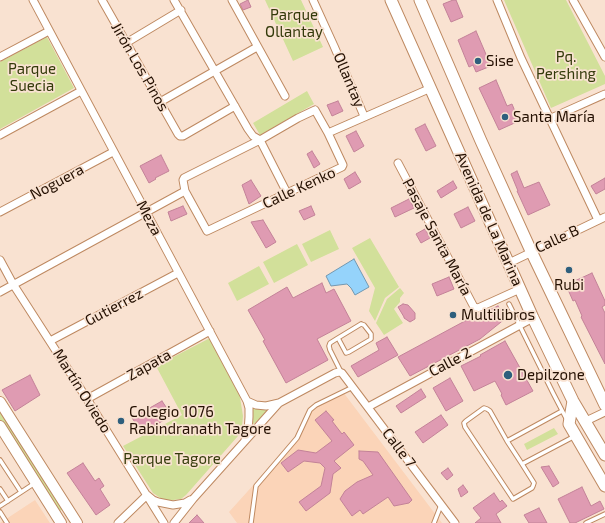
<!DOCTYPE html>
<meta charset="utf-8">
<style>
body{margin:0}
canvas{display:block;background:#f9e2d1}
</style>
<canvas width="605" height="523"></canvas>
<script>
const ctx = document.querySelector('canvas').getContext('2d');
ctx.lineJoin = 'round';
function paint(path, color) { ctx.fillStyle = color; ctx.fill(path, 'evenodd'); }
const toPath = rows => new Path2D(rows.map(r => 'M' + r).join(''));
function strokePath(path, color, width, dash) { ctx.strokeStyle = color; ctx.lineWidth = width; ctx.lineCap = dash ? 'butt' : 'round'; ctx.setLineDash(dash || []); ctx.stroke(path); }
function label(font, color, halo, rows, align = 'center') {
  ctx.font = font + ' "Exo 2",sans-serif'; ctx.lineWidth = 3.5; ctx.setLineDash([]); ctx.textBaseline = 'middle'; ctx.strokeStyle = halo; ctx.fillStyle = color; for (const [text, x, y, turn = 0] of rows) {
    ctx.save(); ctx.translate(x, y); ctx.rotate((+turn || 0) * Math.PI / 180); ctx.textAlign = isNaN(turn) ? turn : align; if (halo) ctx.strokeText(text, 0, 0); ctx.fillText(text, 0, 0); ctx.restore();
  }
}
paint(toPath([
 [343,392,442,523,237,523,229,512,293,441,309,407],
 [35,500,50,523,0,523]
]), '#fbd4b8');
paint(toPath([
 [265,0,301,0,323,47,293,61],
 [504,0,566,0,605,76,605,84,551,108],
 [47,37,74,88,0,129,0,62],
 [307,91,314,104,260,135,253,123],
 [330,230,339,249,311,262,302,244],
 [370,238,399,287,385,298,375,321,369,311,375,288,352,248],
 [297,244,308,265,274,283,263,262],
 [259,266,269,284,237,301,228,283],
 [400,288,404,293,400,298,400,302,394,309,403,323,384,335,376,323,387,299],
 [210,338,237,389,240,397,243,416,242,427,238,436,186,495,181,499,165,501,153,493,123,446,182,415,156,366],
 [251,406,259,409,270,410,252,425,253,419],
 [0,408,63,507,62,510,59,511,57,510,0,421],
 [554,428,558,434,527,450,524,444]
]), '#d2e09a');
const water = toPath([
 [354,259,369,287,355,295,351,288,347,284,331,286,326,276,354,259]
]);
paint(water, '#95d3fb');
strokePath(water, '#7398b0', 1);
const building = toPath([
 [248,0,251,7,243,10,240,4,248,0],
 [453,0,456,0,463,17,451,22,443,4,453,0],
 [476,31,491,66,476,72,473,65,469,67,458,40,476,31],
 [496,80,507,106,512,104,519,121,499,130,479,88,496,80],
 [338,101,343,111,332,116,327,105,338,101],
 [425,124,436,146,426,151,415,129,425,124],
 [356,131,364,146,354,152,346,136,356,131],
 [312,151,320,164,314,168,307,154,312,151],
 [161,155,169,171,155,178,156,179,149,183,140,166,161,155],
 [517,171,524,188,539,182,550,205,528,215,517,191,518,191,511,174,517,171],
 [355,172,361,182,349,189,344,179,355,172],
 [605,178,605,189,596,194,591,186,605,178],
 [251,180,261,196,249,204,242,185,251,180],
 [453,181,457,188,441,198,437,191,453,181],
 [409,199,414,208,395,217,391,208,409,199],
 [183,206,187,214,171,221,168,212,183,206],
 [311,206,315,215,304,220,299,211,311,206],
 [468,207,475,221,461,228,454,214,468,207],
 [263,220,276,242,266,248,251,222,263,220],
 [425,229,430,238,421,243,416,234,425,229],
 [592,273,605,301,605,305,602,307,605,313,605,364,581,317,582,316,575,300,573,301,566,285,592,273],
 [449,277,454,289,437,296,432,284,449,277],
 [322,283,326,293,334,289,351,321,317,339,328,360,286,383,263,341,265,340,248,310,287,287,293,298,322,283],
 [403,304,408,305,415,313,415,319,410,322,404,318,404,317,398,307,403,304],
 [498,306,506,318,480,339,410,376,398,357,463,322,498,306],
 [387,337,398,355,358,377,351,366,379,350,376,343,387,337],
 [505,341,533,391,506,405,501,395,502,394,495,381,474,391,461,366,481,356,480,355,505,341],
 [30,375,40,395,15,411,2,390,30,375],
 [450,378,463,401,446,411,433,388,450,378],
 [421,389,426,397,401,413,396,406,421,389],
 [162,401,172,416,142,432,132,418,162,401],
 [326,411,334,420,332,421,342,434,344,432,354,445,334,461,341,468,333,474,330,493,306,511,299,502,321,486,325,468,320,463,304,461,288,472,281,463,298,450,316,453,332,441,315,420,326,411],
 [441,415,448,425,423,443,415,432,441,415],
 [359,451,378,452,412,500,409,503,394,506,388,497,363,514,360,510,352,516,340,499,345,491,357,482,373,475,363,461,359,459,359,451],
 [83,463,95,481,99,478,104,486,100,489,110,505,96,515,67,473,83,463],
 [549,466,559,483,553,487,541,467,549,466],
 [448,468,453,475,447,480,441,473,448,468],
 [463,485,468,492,461,497,458,489,463,485],
 [582,487,591,506,600,501,604,509,575,523,570,523,558,499,582,487],
 [494,493,500,502,502,500,507,506,496,514,501,523,475,523,481,518,473,508,494,493],
 [539,508,547,523,529,523,524,515,539,508],
 [197,515,204,523,189,523,197,515]
]);
paint(building, '#df9bb2');
strokePath(building, '#c38298', 1);
const lane = toPath([
 [509,304,553,393,567,420],
 [361,324,364,325,371,334,371,339,349,352,346,353,338,338,361,324],
 [338,338,330,343,329,346,330,350,341,372],
 [562,411,507,441,490,411,487,409,484,408,466,421,464,423,465,427,513,499,532,488,533,486,534,483,522,464,575,436],
 [507,441,522,464],
 [0,460,21,492],
 [0,489,8,501],
 [0,506,35,483],
 [0,512,7,523],
 [251,523,256,486,297,438,310,410,316,405,353,387],
 [434,523,441,505],
 [586,523,605,514]
]);
const street = toPath([
 [33,0,247,401,249,408,249,417,248,432,245,440],
 [102,0,178,134,180,136,183,136,235,106],
 [174,0,248,129,253,136,260,140,287,193],
 [232,0,285,96],
 [313,0,334,46,364,116],
 [497,0,521,58,598,220],
 [573,0,605,57],
 [126,43,181,10],
 [0,57,49,31],
 [160,102,257,47],
 [315,110,328,133,343,165,342,167,207,231,185,191,183,180,184,178,260,140,298,118,315,110],
 [549,119,605,94],
 [328,133,431,88],
 [0,135,81,91],
 [398,163,474,307,478,308,520,289],
 [0,212,113,152],
 [0,260,13,284,87,399,164,523],
 [509,263,605,217],
 [0,292,185,191],
 [50,341,178,273],
 [87,399,210,331],
 [247,401,256,405,266,406,279,403],
 [368,407,533,318],
 [586,421,605,412],
 [118,523,147,495,153,500,158,502,173,505,185,503,190,500],
 [174,523,193,499,279,403,335,373,339,372,342,373,455,523]
]);
const secondary = toPath([
 [0,402,77,523],
 [0,426,61,523]
]);
const primary = toPath([
 [391,0,533,318,573,401,605,455],
 [420,0,481,141,531,251,605,405],
 [573,401,569,424,605,486]
]);
strokePath(lane, '#be8961', 5.5);
strokePath(street, '#be8961', 9);
strokePath(secondary, '#be8961', 12);
strokePath(primary, '#be8961', 13);
strokePath(lane, '#fff', 3.5);
strokePath(street, '#fff', 7);
strokePath(secondary, '#fff', 10);
strokePath(primary, '#fff', 11);
for (const [x, y, r, color] of [
 [478,61,4,"#2e5f7d"],
 [505,117,4,"#2e5f7d"],
 [569,270,4,"#2e5f7d"],
 [453,315,4,"#2e5f7d"],
 [508,375,5,"#2e5f7d"],
 [121,421,4,"#2e5f7d"]
]) { const dot = new Path2D(); dot.arc(x, y, r, 0, 2 * Math.PI); ctx.fillStyle = color; ctx.fill(dot); strokePath(dot, '#f9e2d1', 1.5); }
label('15px', '#333a0a', '#f9e2d1', [
 ["Parque",294,15],
 ["Ollantay",294,32],
 ["Pq.",566,57],
 ["Pershing",566,74],
 ["Parque",32,69],
 ["Suecia",32,86],
 ["Parque Tagore",172,459]
]);
label('15px', '#241002', '#f9e2d1', [
 ["Sise",486,61],
 ["Santa María",513,117],
 ["Rubi",569,285,"center"],
 ["Multilibros",461,315],
 ["Depilzone",517,375],
 ["Colegio 1076",129,412],
 ["Rabindranath Tagore",129,429]
], 'left');
label('15px', '#241002', '#f9e2d1', [
 ["Jirón Los Pinos",140,67,60],
 ["Ollantay",349,80,67],
 ["Noguera",57,182,-28],
 ["Calle Kenko",299,188,-25],
 ["Meza",149,218,62],
 ["Avenida de La Marina",489,219,66],
 ["Pasaje Santa María",437,237,62],
 ["Calle B",557,239,-25],
 ["Gutierrez",114,307,-28],
 ["Calle 2",450,362,-28],
 ["Zapata",149,365,-29],
 ["Martín Oviedo",82,391,58],
 ["Calle 7",399,448,53]
]);
</script>
